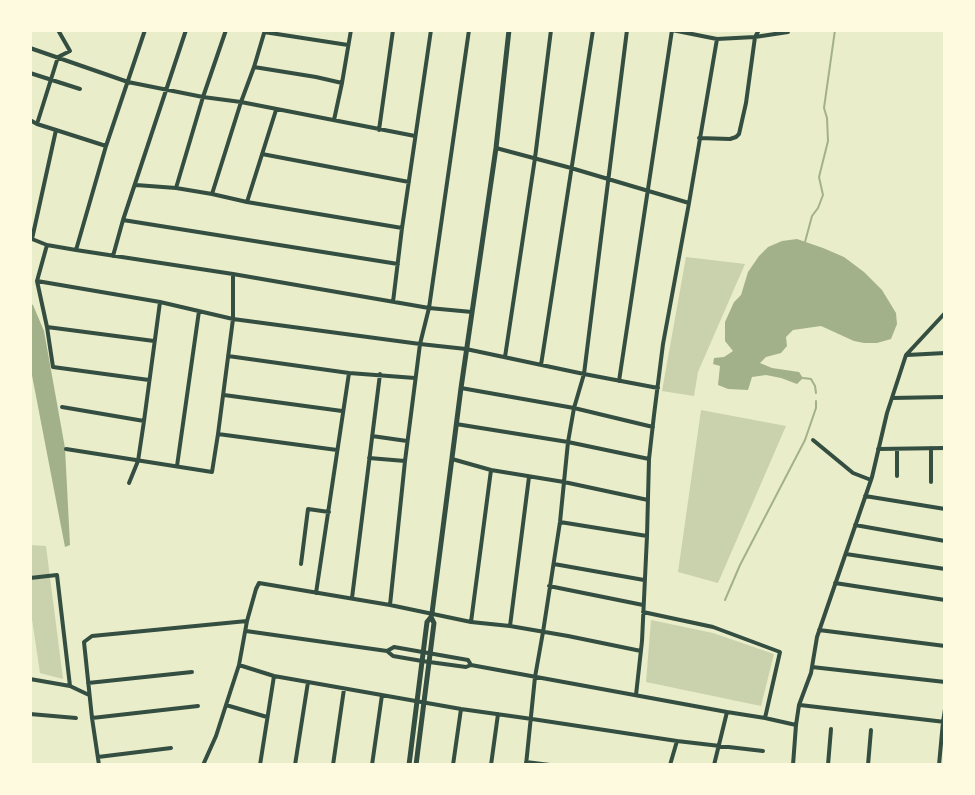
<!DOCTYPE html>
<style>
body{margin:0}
#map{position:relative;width:975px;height:795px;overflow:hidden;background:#e9edc9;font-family:"Archivo Narrow",sans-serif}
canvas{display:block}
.frame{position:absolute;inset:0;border:32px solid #fefae0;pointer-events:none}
</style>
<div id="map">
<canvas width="975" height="795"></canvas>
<div class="frame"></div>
</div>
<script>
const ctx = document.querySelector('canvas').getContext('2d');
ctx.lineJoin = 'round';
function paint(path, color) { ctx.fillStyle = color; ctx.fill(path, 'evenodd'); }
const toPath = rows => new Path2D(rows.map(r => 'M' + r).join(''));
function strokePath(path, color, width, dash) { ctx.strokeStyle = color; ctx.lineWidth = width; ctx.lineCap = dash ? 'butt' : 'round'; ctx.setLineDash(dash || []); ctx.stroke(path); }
paint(toPath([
 [686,257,745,264,698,372,694,396,662,391],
 [701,410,786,426,718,583,678,572],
 [30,545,46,546,63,679,40,673,30,606],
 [651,620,713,633,774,654,761,706,646,682]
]), '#cad2ad');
paint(toPath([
 [797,239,823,248,844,257,864,272,882,290,896,313,897,324,891,339,877,343,864,343,854,341,821,326,793,330,786,337,787,346,781,353,766,357,760,363,772,368,799,372,803,378,797,384,781,378,766,375,752,377,748,390,728,389,718,385,720,366,713,364,714,358,724,357,733,351,725,341,725,322,734,302,741,295,748,272,759,256,768,247,782,241],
 [30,303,33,305,44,331,65,448,70,545,65,547,30,365]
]), '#a3b18a');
strokePath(toPath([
 [805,242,812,216,818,208,823,195,819,177,828,141,827,118,824,108,835,30],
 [803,378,811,379,815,386,816,393],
 [725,600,740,565,805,440,816,408,816,401]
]), '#a3b18a', 2);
strokePath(toPath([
 [672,30,717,39,755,37,788,32],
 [264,32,348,45],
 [30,48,128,82,203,97,241,102,415,136],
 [254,67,316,77,342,83],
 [30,73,80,89],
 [30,120,37,124,56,130],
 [334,120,342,83,351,30],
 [37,124,58,57,70,51,58,30],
 [379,130,393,30],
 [699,138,730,139,736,137,739,134,746,103,755,37,759,30],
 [496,148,571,168,689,203],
 [262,154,409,182],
 [136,185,176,188,212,194,247,202,402,228],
 [176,188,203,97,226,30],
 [212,194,241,102,254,67,265,30],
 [247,202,276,110],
 [123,220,398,264],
 [47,245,37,281,47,327,53,367,149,380],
 [76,250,106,146,145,30],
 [113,256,123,220,186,30],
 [233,274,429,308,472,312],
 [37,281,160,302,233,319,420,344,466,349,584,374,658,388],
 [393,302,402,228,431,30],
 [47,327,154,341],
 [907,355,945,353],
 [228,356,349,373,415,378],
 [505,357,535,158,551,30],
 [541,365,593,30],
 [619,381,672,30],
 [461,388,574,408,653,427],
 [224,395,342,411],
 [892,398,945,397],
 [62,407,144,421],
 [456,424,568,442,649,459],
 [218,434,337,450],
 [372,436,407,441],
 [813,440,853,473,871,480],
 [931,448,931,482],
 [66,449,212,472,218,434,233,319,233,274,76,250,47,245,32,239,56,130,106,146],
 [878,449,945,448],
 [369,458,405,461],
 [452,459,491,470,564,482,648,500],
 [177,466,199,311],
 [897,476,897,449],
 [129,483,138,461,144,421,160,302],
 [865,496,945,509],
 [560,522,647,536],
 [855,525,945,541],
 [846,554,945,569],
 [301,564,308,509,329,512],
 [554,564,644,580],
 [30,578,57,575,70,686,89,695],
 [835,583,945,600],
 [549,586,643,605],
 [316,593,349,373],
 [352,598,380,374],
 [390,605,405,461,420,344,429,308,469,30],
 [643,612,713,627,780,652,765,718],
 [471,622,491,470],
 [510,626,529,477],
 [819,630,945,646],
 [246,631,387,651,393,656,422,661,466,667,471,665,468,660,394,647,387,651],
 [239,665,274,676,461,709,532,719,677,741,763,751],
 [471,665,727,712,714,765],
 [812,667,945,682],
 [30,679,70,686],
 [88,683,192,672],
 [636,695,642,641,647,536,649,459,654,415,663,344,689,203,717,39],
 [226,705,267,717],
 [800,705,945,722],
 [727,712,765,718,796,725],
 [30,714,76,718],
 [92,718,198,706],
 [98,757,171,748],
 [526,762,550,765],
 [99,765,92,718,84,642,92,636,247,621],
 [203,765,216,736,226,705,239,665,247,621,256,589,259,583,390,605,471,622,510,626,568,636,641,651],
 [260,765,274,676],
 [295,765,308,682],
 [333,765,344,689],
 [372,765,382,695],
 [453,765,461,709],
 [491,765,498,714],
 [526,765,535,677,543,632,560,522,568,442,574,408,584,374,627,30],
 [670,765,677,741],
 [793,765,796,725,799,705,811,673,817,637,872,477,887,413,906,355,945,313],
 [828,765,831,729],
 [868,765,871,730],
 [939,765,943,722,945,709]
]), '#344e41', 4);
strokePath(toPath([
 [409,765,427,622,431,617,432,613,461,388,496,148,509,30],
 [416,765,434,623,431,617]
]), '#344e41', 5);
</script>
